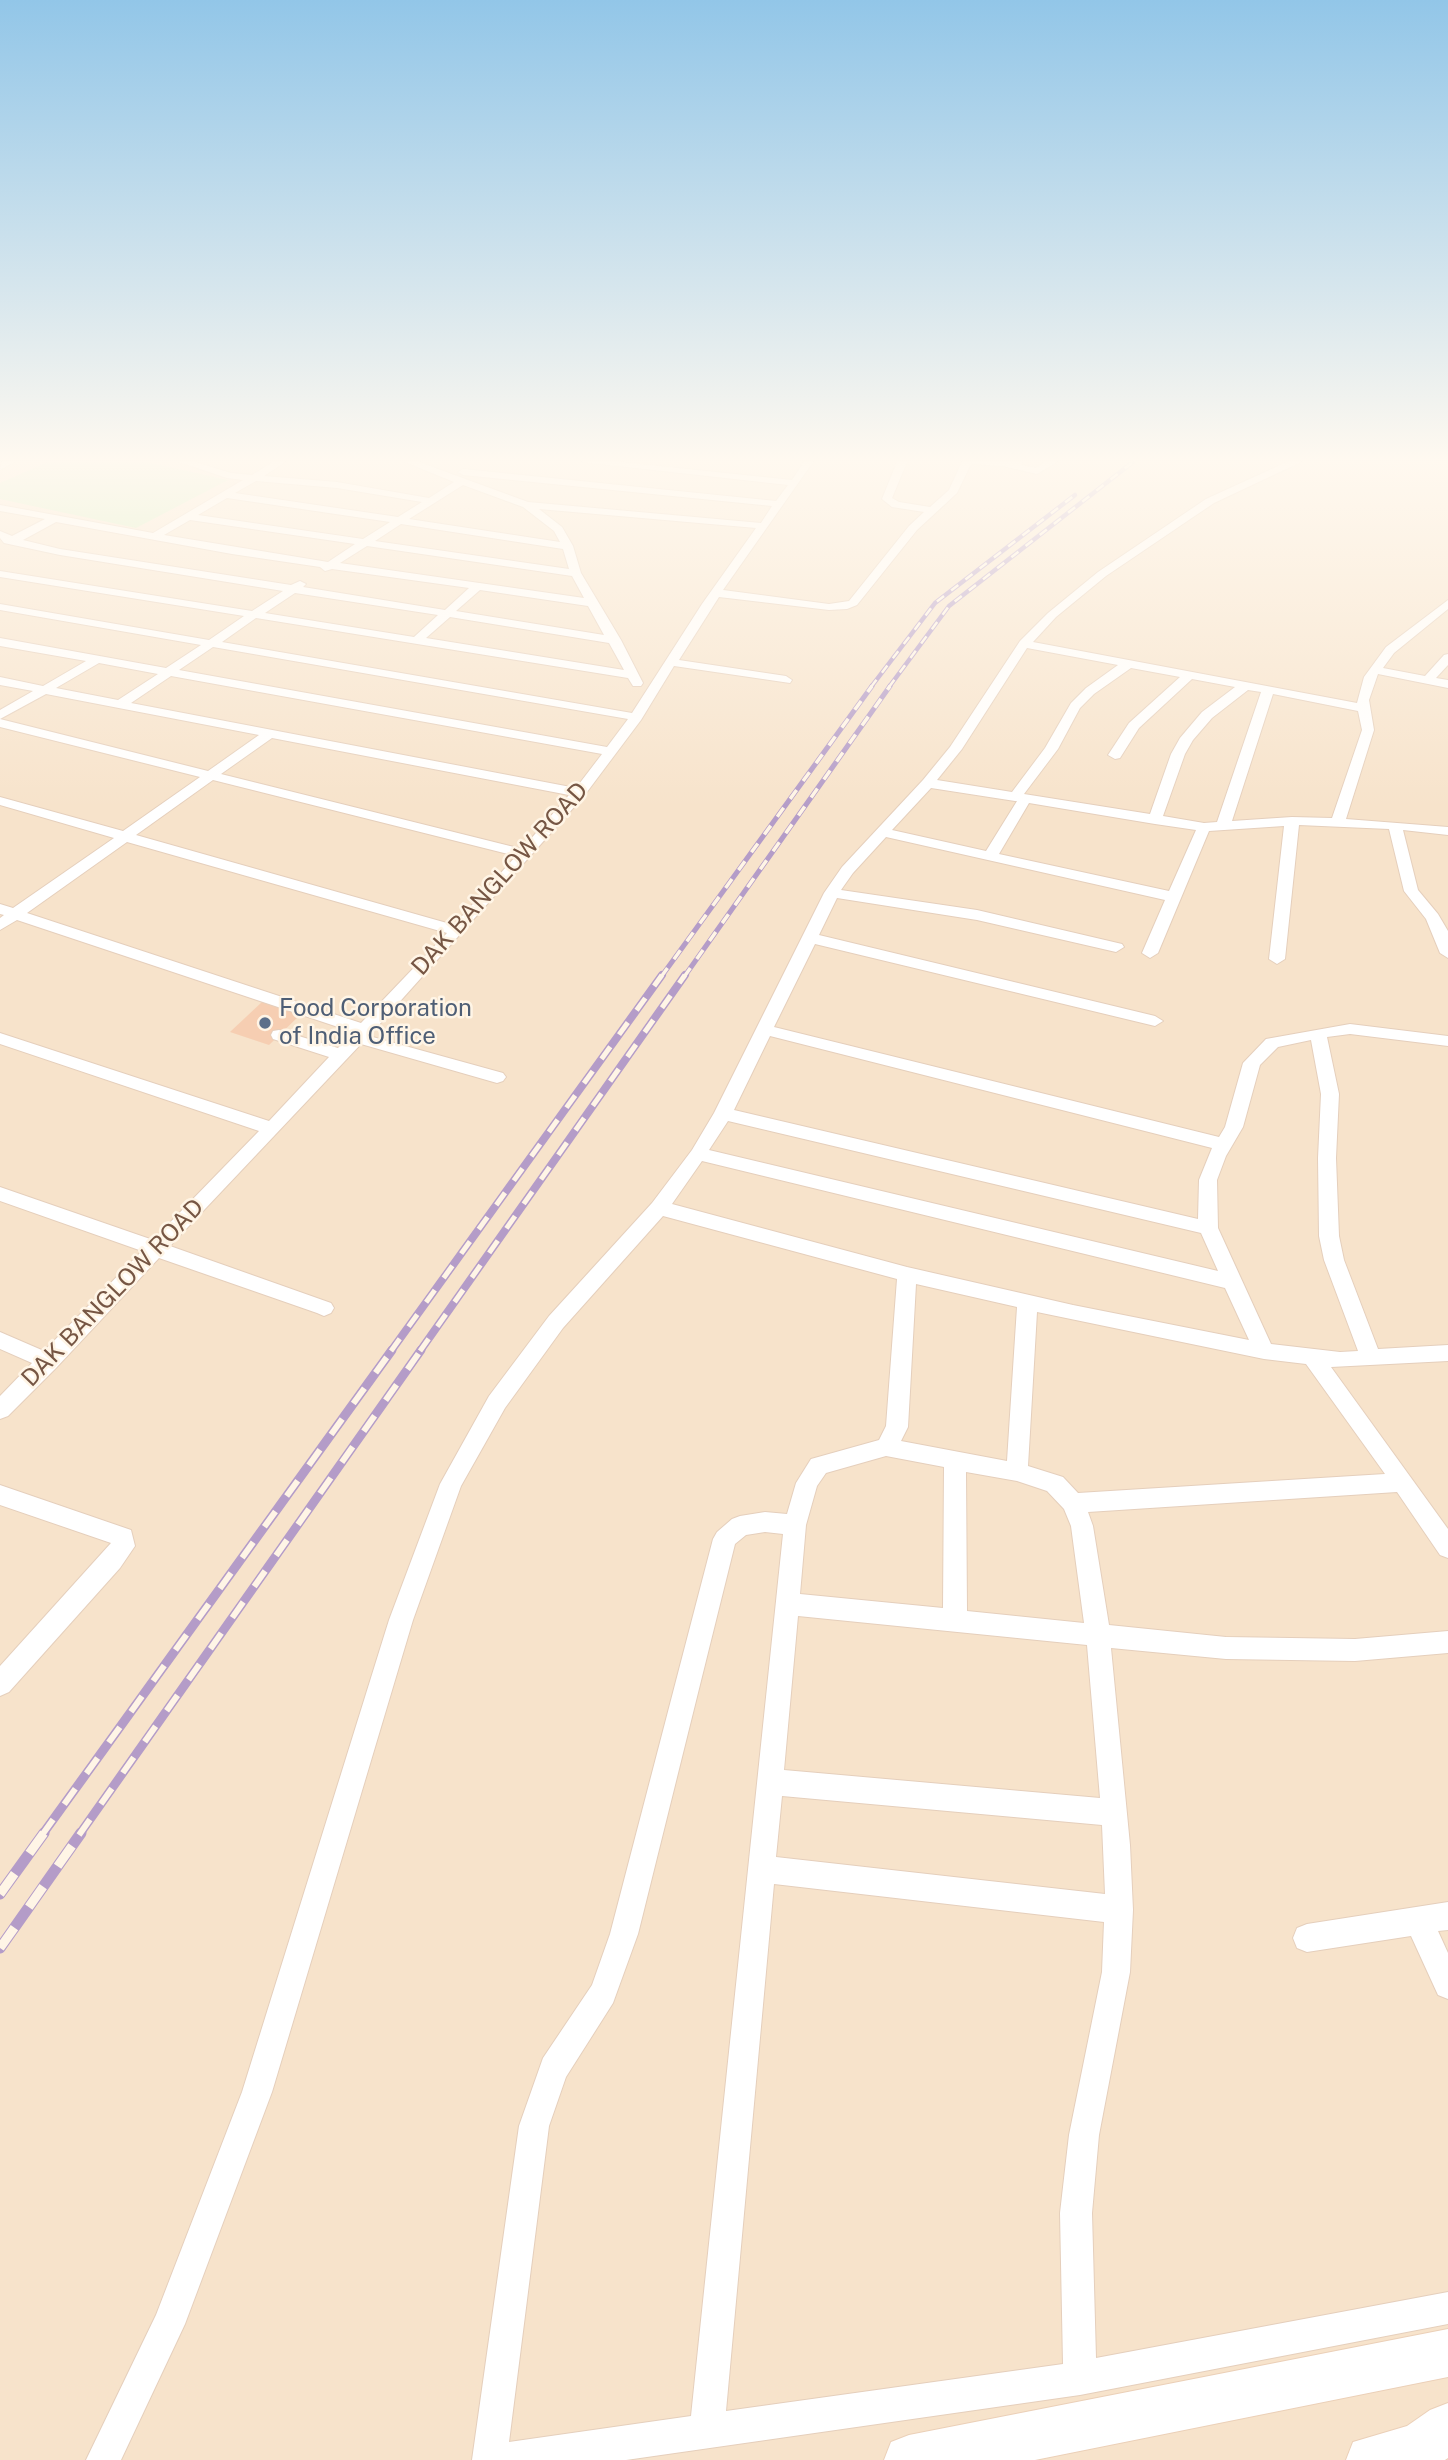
<!DOCTYPE html>
<style>
body{margin:0}
canvas{display:block;background:#fff2dd}
</style>
<canvas width="1448" height="2460"></canvas>
<script>
const ctx = document.querySelector('canvas').getContext('2d');
ctx.lineJoin = 'round';
function paint(path, color) { ctx.fillStyle = color; ctx.fill(path, 'evenodd'); }
const toPath = rows => new Path2D(rows.map(r => 'M' + r).join(''));
function strokePath(path, color, width, dash) { ctx.strokeStyle = color; ctx.lineWidth = width; ctx.lineCap = dash ? 'butt' : 'round'; ctx.setLineDash(dash || []); ctx.stroke(path); }
function label(font, color, halo, rows, align = 'center') {
  ctx.font = font + ' "Public Sans",sans-serif'; ctx.lineWidth = 5; ctx.setLineDash([]); ctx.textBaseline = 'middle'; ctx.strokeStyle = halo; ctx.fillStyle = color; for (const [text, x, y, turn = 0] of rows) {
    ctx.save(); ctx.translate(x, y); ctx.rotate((+turn || 0) * Math.PI / 180); ctx.textAlign = isNaN(turn) ? turn : align; if (halo) ctx.strokeText(text, 0, 0); ctx.fillText(text, 0, 0); ctx.restore();
  }
}
paint(toPath([
 [0,462,1448,462,1448,2460,0,2460]
]), '#f7e3cb');
paint(toPath([
 [48,462,146,462,228,480,136,528,0,499,0,483]
]), '#cfedbb');
paint(toPath([
 [262,1002,301,1014,269,1045,230,1032]
]), '#f6ceb2');
const minor = toPath([
 [2,462,14,462,0,470,2,462],
 [179,462,195,462,231,473,252,475,273,462,285,462,264,476,337,482,429,498,454,482,405,462,419,462,528,502,761,523,772,506,463,475,458,472,463,469,776,501,788,485,582,462,620,462,792,480,804,462,813,462,723,590,829,604,849,601,909,526,924,512,892,507,882,499,897,462,907,462,892,498,899,502,930,507,949,490,962,462,1022,462,1022,465,1036,468,1045,462,1057,462,1037,474,1003,466,971,464,957,493,917,530,857,605,847,609,829,610,719,597,679,660,786,676,792,680,790,683,674,666,641,720,584,796,369,1036,503,1073,506,1077,503,1081,497,1083,361,1044,170,1246,331,1303,334,1308,331,1313,324,1316,317,1313,159,1258,56,1368,8,1416,0,1419,0,1396,32,1363,0,1349,0,1332,44,1351,142,1251,0,1201,0,1187,153,1240,259,1131,0,1044,0,1033,269,1121,329,1057,273,1039,271,1035,273,1031,279,1030,338,1048,353,1032,17,920,0,930,0,918,4,915,0,914,0,904,13,908,114,838,0,805,0,797,123,831,200,777,0,727,0,719,208,771,259,735,46,694,0,719,0,710,33,691,0,685,0,677,43,686,86,661,0,646,0,638,166,668,201,645,0,610,0,604,209,640,244,616,0,577,0,571,252,611,283,591,60,555,4,543,0,538,0,531,12,536,45,519,0,511,0,505,153,533,243,480,227,478,179,462],
 [256,481,337,488,422,502,398,517,235,493,256,481],
 [463,485,523,507,554,531,560,542,409,519,463,485],
 [227,498,390,522,363,539,198,515,227,498],
 [539,509,756,528,702,604,632,713,222,642,256,618,628,678,633,686,641,686,643,683,621,640,581,573,573,546,562,527,539,509],
 [190,520,355,544,328,562,164,535,190,520],
 [56,522,232,554,320,567,325,571,332,569,469,588,445,610,303,587,306,584,300,581,291,585,60,549,23,540,56,522],
 [401,524,563,549,569,569,375,541,401,524],
 [367,546,572,576,584,598,340,563,367,546],
 [480,590,588,606,604,635,456,611,480,590],
 [295,593,438,615,414,637,265,613,295,593],
 [450,617,609,643,624,670,426,638,450,617],
 [213,647,628,719,607,747,179,670,213,647],
 [99,663,158,674,118,700,56,688,99,663],
 [171,676,602,754,576,788,131,703,171,676],
 [272,738,569,795,522,849,221,774,272,738],
 [213,780,516,856,454,925,136,835,213,780],
 [127,842,447,933,361,1023,27,913,127,842],
 [1287,462,1301,462,1214,503,1106,576,1056,617,1033,642,1357,703,1364,677,1386,647,1448,600,1448,609,1394,653,1383,668,1425,676,1444,655,1448,654,1448,665,1436,678,1448,680,1448,688,1378,674,1369,700,1374,730,1346,819,1448,827,1448,835,1403,830,1418,890,1438,914,1448,931,1448,958,1440,953,1426,919,1404,891,1389,829,1299,825,1285,959,1277,964,1269,959,1284,826,1209,831,1158,953,1150,958,1142,953,1165,900,886,837,853,873,841,890,977,910,1122,944,1124,947,1116,952,977,920,837,898,819,935,1155,1016,1163,1021,1155,1026,815,944,774,1027,1219,1137,1225,1127,1243,1063,1266,1039,1350,1024,1448,1036,1448,1046,1350,1034,1327,1037,1339,1094,1336,1158,1339,1236,1344,1260,1378,1349,1448,1345,1448,1361,1331,1367,1448,1529,1448,1558,1440,1555,1397,1492,1088,1512,1093,1526,1109,1625,1226,1637,1355,1639,1448,1631,1448,1653,1355,1661,1226,1659,1111,1648,1130,1845,1133,1910,1130,1972,1099,2135,1092,2213,1096,2358,1448,2292,1448,2324,1080,2395,626,2460,472,2460,519,2126,543,2058,592,1985,610,1934,713,1539,717,1532,732,1519,740,1516,765,1512,787,1514,796,1483,811,1459,879,1440,886,1426,897,1279,663,1216,563,1328,505,1408,461,1486,413,1620,272,2092,185,2324,121,2460,86,2460,156,2315,242,2092,389,1620,440,1484,489,1396,549,1316,652,1203,692,1150,714,1113,824,893,842,867,923,780,950,747,1020,641,1048,613,1098,572,1206,499,1287,462],
 [1027,648,1118,665,1086,688,1071,703,1045,748,1012,792,937,780,962,749,1027,648],
 [1131,668,1180,677,1129,723,1108,755,1115,759,1120,758,1139,728,1192,679,1235,687,1202,712,1180,738,1171,754,1150,814,1024,794,1058,749,1080,708,1094,694,1131,668],
 [1248,690,1261,692,1217,822,1204,823,1163,816,1185,754,1193,740,1212,718,1248,690],
 [1273,694,1358,711,1362,730,1332,818,1292,817,1232,821,1273,694],
 [931,788,1015,801,1017,801,986,851,892,830,931,788],
 [1029,803,1155,824,1196,830,1169,891,999,854,1029,803],
 [770,1036,1212,1148,1199,1180,1198,1219,734,1110,770,1036],
 [1311,1040,1321,1094,1318,1158,1319,1236,1324,1260,1358,1351,1340,1352,1271,1344,1218,1228,1217,1180,1226,1156,1243,1127,1260,1065,1278,1047,1311,1040],
 [728,1121,1201,1233,1218,1271,709,1150,728,1121],
 [702,1161,1225,1288,1249,1340,1073,1305,907,1267,672,1204,702,1161],
 [916,1284,1017,1307,1007,1461,901,1441,908,1427,916,1284],
 [1037,1312,1264,1359,1306,1364,1385,1474,1078,1493,1063,1477,1028,1466,1037,1312],
 [886,1456,944,1467,943,1608,800,1594,806,1525,817,1486,826,1473,886,1456],
 [966,1472,1017,1481,1047,1491,1064,1509,1071,1526,1084,1623,967,1611,966,1472],
 [765,1532,783,1534,691,2416,509,2442,549,2126,566,2077,613,2003,638,1934,735,1544,746,1535,765,1532],
 [798,1616,1087,1645,1100,1798,784,1770,798,1616],
 [782,1796,1102,1825,1105,1894,776,1857,782,1796],
 [774,1884,1104,1922,1102,1972,1069,2135,1060,2213,1063,2364,726,2411,774,1884],
 [0,1485,131,1530,135,1546,120,1568,9,1692,0,1696,0,1666,111,1543,0,1505,0,1485],
 [1448,1902,1448,1930,1438,1931,1448,1953,1448,1999,1438,1995,1411,1936,1307,1952,1297,1948,1293,1938,1297,1928,1307,1924,1448,1902]
]);
const secondary = toPath([
 [1448,2329,1448,2377,1035,2460,884,2460,891,2442,909,2435,1448,2329],
 [1448,2403,1448,2458,1445,2460,1346,2460,1353,2442,1407,2426,1430,2410,1448,2403]
]);
strokePath(minor, '#e5cfbc', 2);
strokePath(secondary, '#ebd0b8', 2);
paint(minor, '#fff');
paint(secondary, '#fff');
const railFar4 = toPath([
 [871,687,935,603,1075,495],
 [889,687,949,606,1133,462]
]);
const railFar3 = toPath([
 [661,977,872,686],
 [684,977,890,686]
]);
const railFar2 = toPath([
 [391,1351,662,975],
 [420,1351,685,975]
]);
const railFar1 = toPath([
 [42,1835,392,1350],
 [79,1835,421,1350]
]);
const rail = toPath([
 [0,1894,44,1833],
 [0,1948,81,1833]
]);
strokePath(railFar4, '#b49cc8', 4.5);
strokePath(railFar3, '#b49cc8', 5);
strokePath(railFar2, '#b49cc8', 8);
strokePath(railFar1, '#b49cc8', 9);
strokePath(rail, '#b49cc8', 11);
strokePath(railFar4, '#fff5e6', 2.5, [9]);
strokePath(railFar3, '#fff5e6', 3.5, [11]);
strokePath(railFar2, '#fff5e6', 5, [15]);
strokePath(railFar1, '#fff5e6', 6, [19]);
strokePath(rail, '#fff5e6', 9, [25]);
const sky = ctx.createLinearGradient(0, 0, 0, 807);
sky.addColorStop(0, '#92c6e8');
sky.addColorStop(0.57, '#fff9f0');
sky.addColorStop(1, '#fff9f000');
ctx.fillStyle = sky;
ctx.fillRect(0, 0, 1448, 807);
for (const [x, y, r, color] of [
 [265,1023,7,"#5c6f8a"]
]) { const dot = new Path2D(); dot.arc(x, y, r, 0, 2 * Math.PI); ctx.fillStyle = color; ctx.fill(dot); strokePath(dot, '#fff5e6', 2.5); }
label('24px', '#765644', '#fff5e6', [
 ["DAK BANGLOW ROAD",500,879,-48],
 ["DAK BANGLOW ROAD",113,1293,-46]
]);
label('24px', '#4e5e75', '#fff5e6', [
 ["Food Corporation",279,1009],
 ["of India Office",279,1037]
], 'left');
</script>
